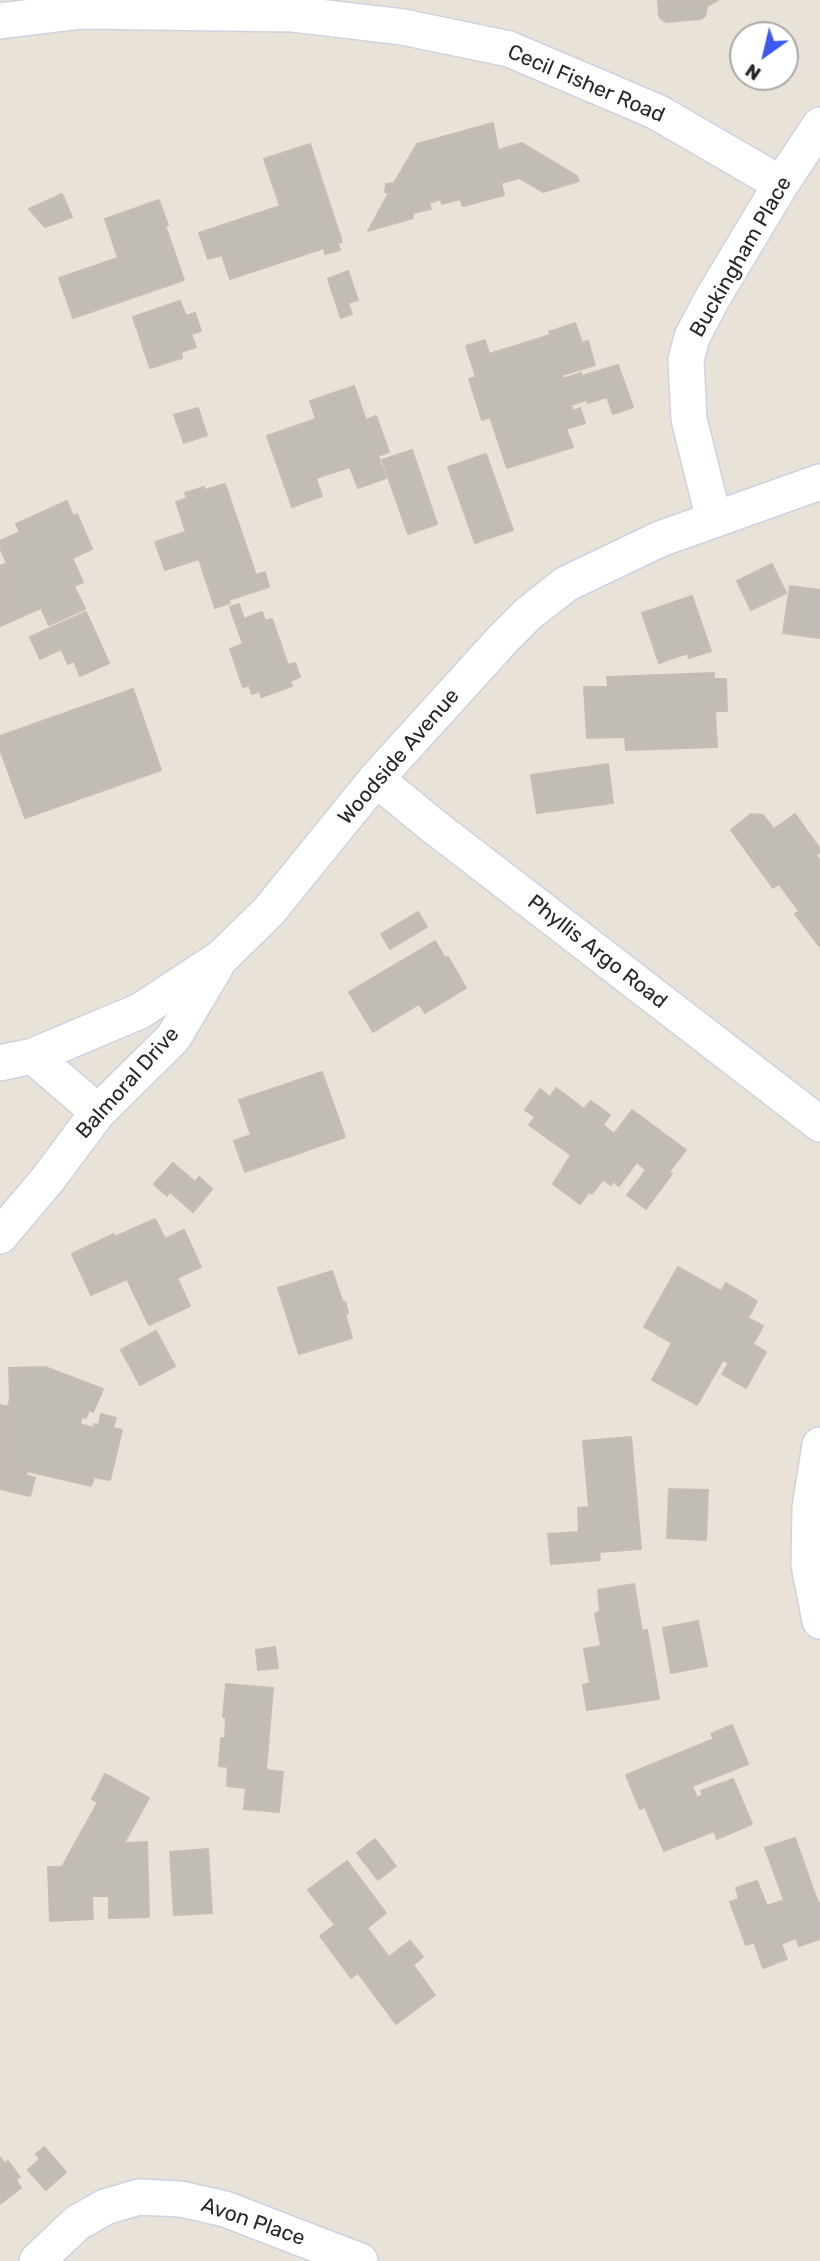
<!DOCTYPE html>
<style>
body{margin:0}
#map{position:relative;width:820px;height:2261px;overflow:hidden;background:#e9e2d8;font-family:Rubik,sans-serif}
canvas{display:block}
.north{position:absolute;left:729px;top:21px;width:70px;height:70px;box-sizing:border-box;background:#fff;border:2px solid #a9a9a9;border-radius:50%;rotate:214deg;font-size:19px;font-weight:700;line-height:28px;text-align:center;color:#272727}
.north::after{content:'';display:block;margin:auto;width:24px;height:32px;background:#3c59f2;clip-path:polygon(50% 0,100% 100%,50% 72%,0 100%)}
</style>
<div id="map">
<canvas width="820" height="2261"></canvas>
<div class="north">N</div>
</div>
<script>
const ctx = document.querySelector('canvas').getContext('2d');
ctx.lineJoin = 'round';
function paint(path, color) { ctx.fillStyle = color; ctx.fill(path, 'evenodd'); }
const toPath = rows => new Path2D(rows.map(r => 'M' + r).join(''));
function strokePath(path, color, width, dash) { ctx.strokeStyle = color; ctx.lineWidth = width; ctx.lineCap = dash ? 'butt' : 'round'; ctx.setLineDash(dash || []); ctx.stroke(path); }
function label(font, color, halo, rows, align = 'center') {
  ctx.font = font + ' Rubik,sans-serif'; ctx.lineWidth = 6; ctx.setLineDash([]); ctx.textBaseline = 'middle'; ctx.strokeStyle = halo; ctx.fillStyle = color; for (const [text, x, y, turn = 0] of rows) {
    ctx.save(); ctx.translate(x, y); ctx.rotate((+turn || 0) * Math.PI / 180); ctx.textAlign = isNaN(turn) ? turn : align; if (halo) ctx.strokeText(text, 0, 0); ctx.fillText(text, 0, 0); ctx.restore();
  }
}
const building = toPath([
 [658,0,718,0,707,6,705,16,701,19,666,22,661,19,659,15,658,0],
 [493,123,498,150,522,143,577,176,579,181,543,192,519,178,501,183,504,195,463,206,460,199,442,204,441,199,429,203,431,209,413,213,413,218,368,231,389,193,385,192,386,184,394,183,417,144,493,123],
 [310,144,342,242,338,243,340,250,325,254,324,248,230,279,222,255,208,259,199,233,280,206,264,159,310,144],
 [62,194,72,217,45,227,29,209,62,194],
 [159,200,168,225,165,225,184,280,73,318,59,278,118,258,105,219,159,200],
 [348,271,358,300,348,303,352,314,341,318,328,279,348,271],
 [180,301,186,316,195,313,201,331,191,334,196,347,181,352,182,358,150,368,133,317,180,301],
 [575,323,582,343,588,341,595,365,562,375,563,379,581,373,582,376,618,365,633,407,613,414,607,397,588,403,586,400,571,405,573,411,580,408,585,423,566,429,573,447,507,468,490,417,482,420,469,379,476,377,466,346,485,340,489,354,550,335,549,332,575,323],
 [354,386,366,420,376,416,389,452,378,456,386,478,358,488,350,467,316,478,322,496,292,507,267,436,316,419,310,401,354,386],
 [198,408,207,435,184,443,174,415,198,408],
 [412,450,437,524,408,534,382,460,412,450],
 [486,454,513,530,475,543,448,467,486,454],
 [225,484,256,575,265,572,269,587,228,600,230,603,215,608,199,559,165,570,155,542,186,532,176,502,187,498,185,493,204,487,205,490,225,484],
 [67,501,73,516,77,514,92,549,72,558,83,582,74,586,85,609,49,625,41,608,0,626,0,566,7,563,0,548,0,541,20,532,16,524,67,501],
 [772,564,786,593,751,610,737,581,772,564],
 [790,586,820,590,820,638,783,633,790,586],
 [692,596,711,651,689,658,688,653,659,663,642,613,692,596],
 [239,604,244,619,262,612,265,621,272,619,288,665,295,663,300,677,290,681,292,686,261,697,260,691,252,694,249,685,243,687,230,649,243,644,230,607,239,604],
 [86,612,109,663,80,676,74,661,68,664,61,649,40,659,30,637,86,612],
 [714,673,714,679,726,679,727,711,715,711,717,747,626,750,625,737,587,738,584,687,608,687,607,677,714,673],
 [133,689,161,770,25,818,0,749,0,736,133,689],
 [608,764,613,803,537,813,531,775,608,764],
 [751,814,763,815,774,829,795,814,820,849,820,852,816,855,820,861,819,946,795,914,799,911,779,884,773,888,731,830,751,814],
 [418,912,427,927,390,949,381,934,418,912],
 [435,941,445,958,448,957,466,988,425,1013,419,1004,373,1032,349,992,435,941],
 [322,1072,345,1137,245,1172,234,1141,251,1135,239,1100,322,1072],
 [556,1088,584,1109,591,1101,610,1115,603,1125,614,1134,632,1110,686,1150,669,1172,672,1174,646,1209,627,1195,646,1170,637,1162,619,1186,613,1181,611,1185,603,1180,592,1194,589,1192,580,1204,553,1184,571,1155,529,1125,535,1117,525,1110,540,1089,550,1097,556,1088],
 [173,1163,195,1182,199,1177,212,1189,193,1212,170,1192,167,1196,154,1184,173,1163],
 [155,1219,165,1239,184,1230,201,1267,177,1278,190,1306,149,1325,127,1279,91,1295,72,1254,114,1234,115,1237,155,1219],
 [678,1267,721,1291,726,1283,757,1301,748,1318,763,1326,753,1344,766,1352,746,1388,722,1374,729,1363,723,1360,697,1405,652,1380,672,1343,644,1327,678,1267],
 [332,1271,343,1303,345,1302,348,1313,345,1314,352,1338,299,1354,278,1288,332,1271],
 [156,1331,175,1366,140,1385,121,1350,156,1331],
 [45,1367,103,1389,93,1412,89,1410,86,1418,82,1417,80,1424,94,1428,94,1424,99,1425,101,1414,116,1418,113,1428,122,1430,110,1480,94,1477,91,1486,27,1471,26,1475,35,1478,30,1496,0,1489,0,1405,8,1407,10,1399,9,1368,45,1367],
 [631,1437,641,1549,599,1552,600,1560,551,1564,548,1534,579,1532,578,1508,589,1507,583,1441,631,1437],
 [669,1489,708,1490,706,1540,667,1538,669,1489],
 [634,1584,642,1631,647,1630,659,1699,587,1710,583,1685,590,1683,584,1649,601,1646,595,1614,600,1611,598,1590,634,1584],
 [698,1621,707,1666,671,1673,663,1628,698,1621],
 [275,1647,278,1668,258,1670,256,1650,275,1647],
 [226,1684,273,1688,266,1770,283,1772,279,1812,244,1809,246,1788,227,1786,228,1767,219,1766,221,1738,225,1738,226,1717,223,1717,226,1684],
 [732,1725,748,1764,692,1786,697,1798,703,1795,701,1791,733,1779,752,1824,717,1839,714,1831,664,1851,645,1807,640,1809,626,1775,714,1739,711,1734,732,1725],
 [105,1774,149,1798,124,1843,147,1842,149,1917,109,1918,109,1896,92,1896,93,1919,50,1921,48,1867,62,1867,98,1802,92,1799,105,1774],
 [795,1838,818,1903,820,1903,820,1939,799,1946,796,1938,781,1944,787,1959,763,1968,754,1942,746,1945,730,1902,739,1899,736,1888,757,1881,767,1906,784,1900,765,1848,795,1838],
 [375,1839,396,1866,378,1880,357,1853,375,1839],
 [208,1849,212,1913,174,1915,170,1852,208,1849],
 [347,1861,386,1913,367,1928,389,1957,410,1941,423,1957,413,1965,435,1995,396,2024,358,1973,351,1978,320,1936,335,1925,308,1890,347,1861],
 [44,2147,66,2172,46,2190,28,2170,40,2159,36,2154,44,2147],
 [0,2157,5,2164,8,2161,20,2177,16,2180,21,2188,0,2204,0,2157]
]);
paint(building, '#c1bcb5');
strokePath(building, '#c4beb3', 2);
const street = toPath([
 [0,21,82,11,293,14,403,27,509,49,657,112,781,184],
 [714,520,689,419,686,360,692,337,712,299,781,184,820,125],
 [376,779,432,825,820,1124],
 [33,1056,98,1112],
 [0,1063,33,1056,140,1011,222,957,269,911,376,779,502,640,528,614,566,584,660,539,820,482],
 [0,1236,48,1179,98,1112,173,1038,216,966],
 [820,1445,810,1508,809,1565,820,1621],
 [37,2261,77,2223,105,2207,139,2197,181,2199,225,2209,360,2261]
]);
strokePath(street, '#ced1e0', 38);
strokePath(street, '#fff', 35);
label('21px', '#272727', '#fff', [
 ["Cecil Fisher Road",586,84,23],
 ["Buckingham Place",741,257,-60],
 ["Woodside Avenue",399,757,-49],
 ["Phyllis Argo Road",597,952,38],
 ["Balmoral Drive",128,1083,-48],
 ["Avon Place",253,2222,19]
]);
</script>
